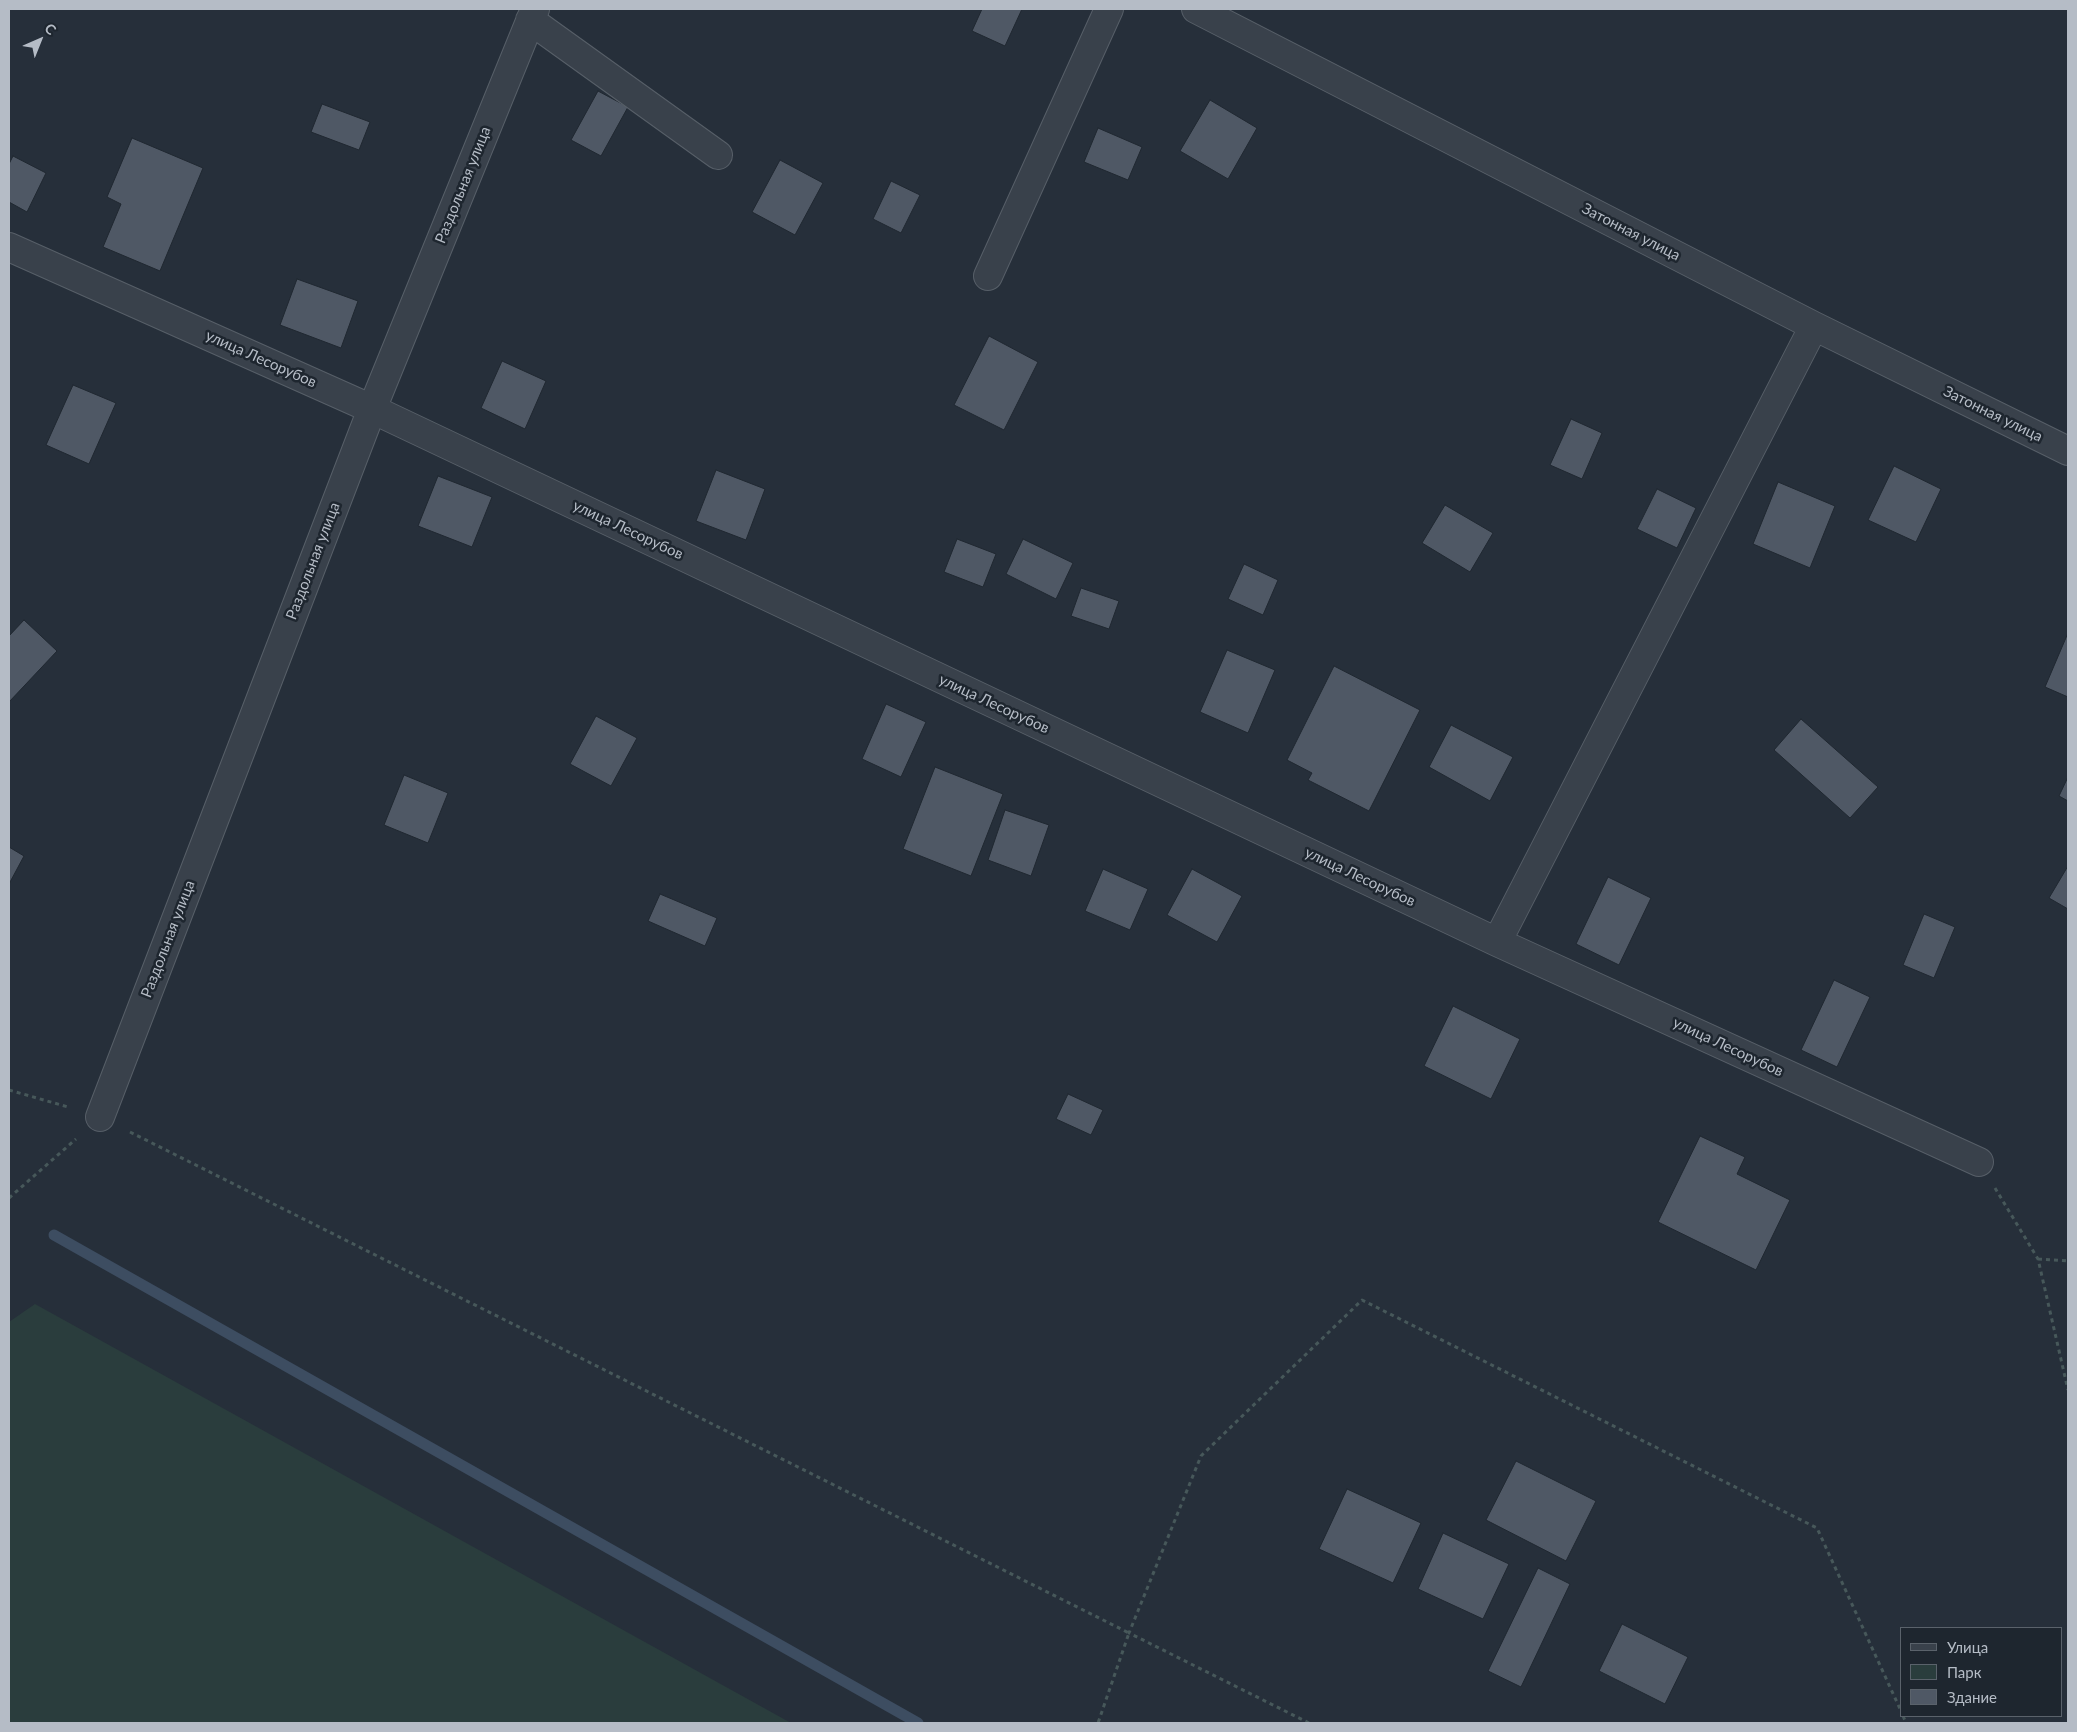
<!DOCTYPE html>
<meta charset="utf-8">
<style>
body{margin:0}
#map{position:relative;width:2077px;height:1732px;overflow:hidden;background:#262f3a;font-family:Lato,sans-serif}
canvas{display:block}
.frame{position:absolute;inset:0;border:10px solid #b5bcc6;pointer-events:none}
.legend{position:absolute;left:1900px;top:1627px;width:162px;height:90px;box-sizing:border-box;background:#1e262f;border:1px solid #5a626b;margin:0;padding:6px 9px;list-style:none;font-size:15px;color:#b5bcc6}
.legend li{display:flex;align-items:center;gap:10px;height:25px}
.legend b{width:25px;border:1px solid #5a626b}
.north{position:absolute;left:15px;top:15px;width:50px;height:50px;-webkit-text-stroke:4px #1e262f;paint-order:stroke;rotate:44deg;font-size:14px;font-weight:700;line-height:20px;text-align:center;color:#b5bcc6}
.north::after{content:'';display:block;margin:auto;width:18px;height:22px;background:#b5bcc6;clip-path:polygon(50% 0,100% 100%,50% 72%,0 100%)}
</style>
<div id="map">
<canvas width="2077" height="1732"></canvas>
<div class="frame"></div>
<ul class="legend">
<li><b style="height:6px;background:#39414b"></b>Улица</li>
<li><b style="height:14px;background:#2a3d3d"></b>Парк</li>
<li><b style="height:14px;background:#4f5865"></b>Здание</li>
</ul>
<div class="north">С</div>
</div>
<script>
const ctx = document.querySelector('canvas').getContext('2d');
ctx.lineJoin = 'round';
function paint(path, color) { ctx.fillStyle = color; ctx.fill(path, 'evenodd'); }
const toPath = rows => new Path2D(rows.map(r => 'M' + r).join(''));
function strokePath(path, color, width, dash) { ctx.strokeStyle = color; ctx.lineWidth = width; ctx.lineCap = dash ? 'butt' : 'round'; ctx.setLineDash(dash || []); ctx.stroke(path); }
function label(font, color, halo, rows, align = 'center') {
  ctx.font = font + ' Lato,sans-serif'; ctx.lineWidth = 5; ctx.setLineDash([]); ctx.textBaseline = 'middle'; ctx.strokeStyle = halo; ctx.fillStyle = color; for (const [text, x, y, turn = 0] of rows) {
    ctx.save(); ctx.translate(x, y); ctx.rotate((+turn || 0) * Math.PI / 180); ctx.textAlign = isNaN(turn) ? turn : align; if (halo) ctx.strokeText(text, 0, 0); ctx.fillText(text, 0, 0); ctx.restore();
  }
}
paint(toPath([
 [35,1304,791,1723,9,1723,9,1322]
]), '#2a3d3d');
strokePath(toPath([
 [54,1235,918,1723]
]), '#3d4d61', 11);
const building = toPath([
 [982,9,1022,9,1005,46,972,31,982,9],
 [598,91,628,107,601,156,571,140,598,91],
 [1210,100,1257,128,1228,179,1180,151,1210,100],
 [322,104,370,122,359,150,311,132,322,104],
 [1098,128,1142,147,1128,180,1084,162,1098,128],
 [132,138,203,168,160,271,103,247,121,204,107,197,132,138],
 [13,156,46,173,27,212,9,202,9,164,13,156],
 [780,160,823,183,795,235,752,212,780,160],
 [891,181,920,195,901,233,873,219,891,181],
 [297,279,358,301,341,348,280,325,297,279],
 [989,336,1038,362,1004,430,954,405,989,336],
 [502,361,546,381,525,429,481,408,502,361],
 [73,385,116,403,89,464,46,445,73,385],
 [1571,419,1602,433,1582,479,1550,465,1571,419],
 [1894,466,1941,489,1916,542,1868,520,1894,466],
 [716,470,765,489,746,540,696,521,716,470],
 [438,476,492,497,472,547,418,526,438,476],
 [1778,482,1835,506,1810,568,1753,544,1778,482],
 [1657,489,1696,508,1677,548,1637,529,1657,489],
 [1445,505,1493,533,1470,572,1422,543,1445,505],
 [957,539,996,554,983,587,944,572,957,539],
 [1023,539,1073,563,1056,599,1006,574,1023,539],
 [1244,564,1278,580,1263,615,1228,599,1244,564],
 [1081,588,1119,601,1109,629,1071,616,1081,588],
 [24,620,57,651,9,702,9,636,24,620],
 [2068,633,2068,697,2045,687,2068,633],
 [1227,650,1275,670,1248,733,1200,712,1227,650],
 [1334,666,1420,710,1369,811,1308,780,1312,773,1287,760,1334,666],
 [886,704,926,722,901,777,862,759,886,704],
 [596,716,637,738,611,786,570,764,596,716],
 [1801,719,1878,787,1850,818,1774,750,1801,719],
 [1451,725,1513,757,1490,801,1429,767,1451,725],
 [935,767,1003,794,971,876,903,849,935,767],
 [404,775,448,793,428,843,384,825,404,775],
 [2068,777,2068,801,2059,796,2068,777],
 [1005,810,1049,825,1031,876,988,860,1005,810],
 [9,847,24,856,9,884,9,847],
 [2068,866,2068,909,2049,898,2068,866],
 [1103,869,1148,889,1130,930,1085,911,1103,869],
 [1192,869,1242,896,1217,942,1167,915,1192,869],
 [1608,877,1651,898,1619,965,1576,944,1608,877],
 [660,894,717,918,705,946,648,921,660,894],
 [1924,914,1955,927,1934,978,1903,965,1924,914],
 [1834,980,1870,997,1837,1067,1801,1050,1834,980],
 [1453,1006,1520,1039,1491,1099,1424,1066,1453,1006],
 [1068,1094,1103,1110,1091,1135,1056,1119,1068,1094],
 [1700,1136,1745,1157,1737,1174,1790,1200,1756,1270,1658,1222,1700,1136],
 [1516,1461,1596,1501,1566,1561,1486,1520,1516,1461],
 [1347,1489,1421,1523,1393,1583,1319,1549,1347,1489],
 [1443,1533,1509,1564,1483,1619,1418,1589,1443,1533],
 [1538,1568,1570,1584,1521,1687,1488,1671,1538,1568],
 [1622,1624,1688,1657,1665,1704,1599,1671,1622,1624]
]);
paint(building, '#4f5865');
strokePath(building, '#202831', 1);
const minor = toPath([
 [1196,9,1814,326,2068,451],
 [530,20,718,155],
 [9,247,372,409,1497,942,1979,1162],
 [988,276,1109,9],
 [1497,942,1814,326],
 [100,1117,372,409,535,9]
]);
strokePath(minor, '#575f68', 30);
strokePath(toPath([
 [9,1090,68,1107],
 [130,1132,1129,1633,1098,1723],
 [1995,1188,2038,1259,2068,1390],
 [9,1198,76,1139],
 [2038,1259,2068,1261],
 [1903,1716,1906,1723],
 [1309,1723,1129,1633,1201,1456,1362,1300,1817,1528,1901,1711]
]), '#47585a', 3, [4, 4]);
strokePath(minor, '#39414b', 28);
label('15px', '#b5bcc6', '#1e262f', [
 ["Раздольная улица",463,185,-68],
 ["Затонная улица",1631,232,27],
 ["улица Лесорубов",261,359,24],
 ["Затонная улица",1993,414,26],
 ["улица Лесорубов",628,530,25],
 ["Раздольная улица",313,561,-69],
 ["улица Лесорубов",994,704,25],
 ["улица Лесорубов",1360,877,25],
 ["Раздольная улица",168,939,-69],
 ["улица Лесорубов",1728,1047,25]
]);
</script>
